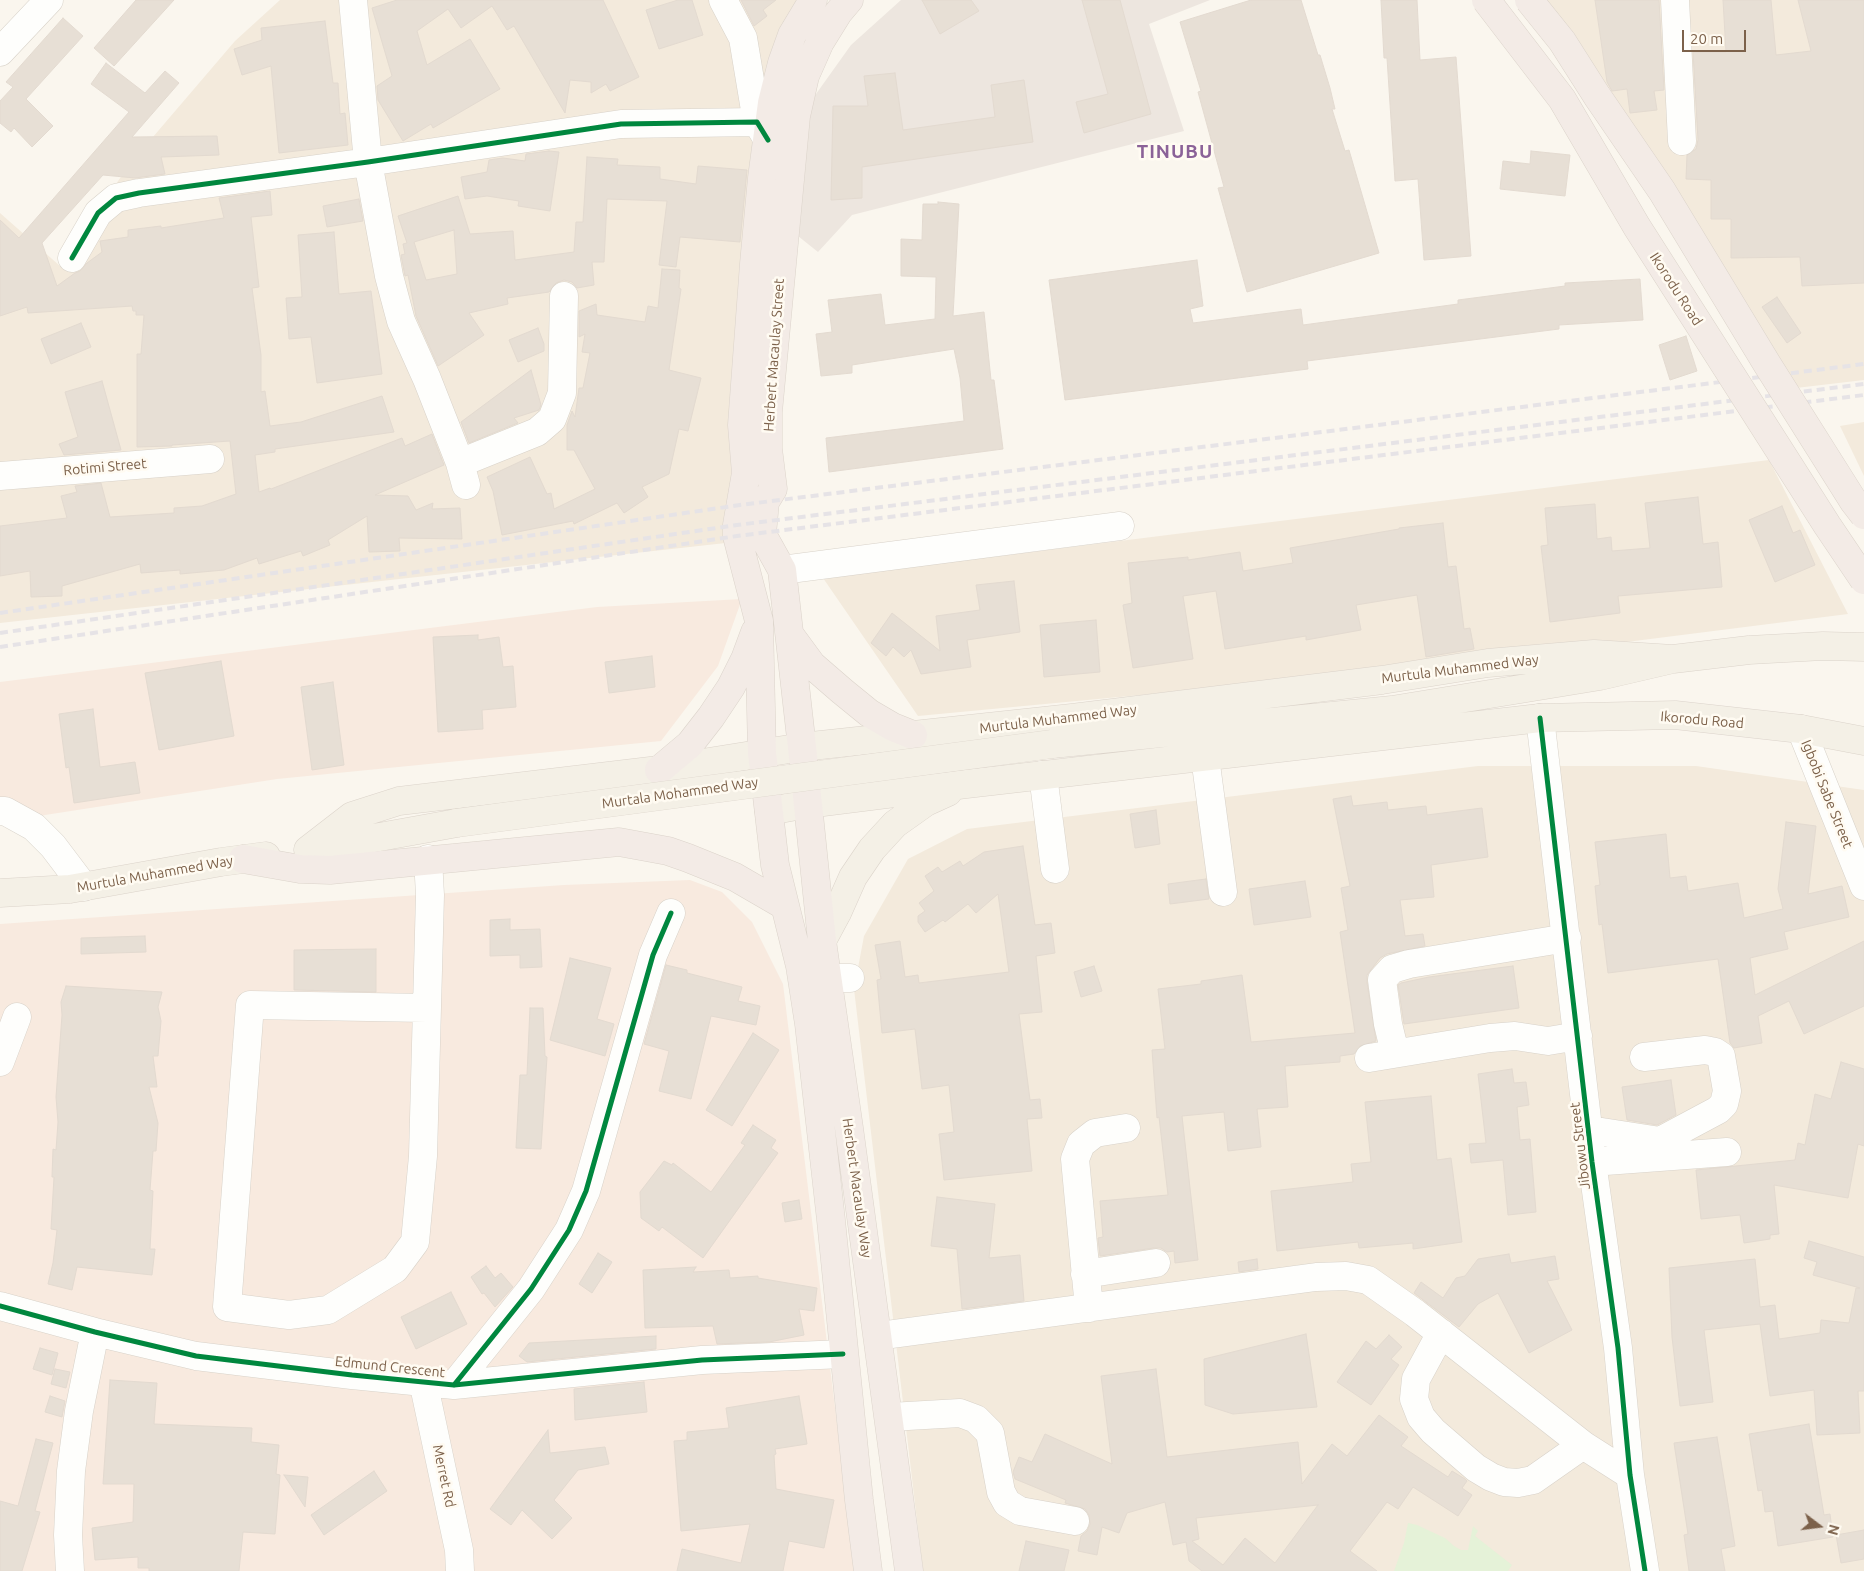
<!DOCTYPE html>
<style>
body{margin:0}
#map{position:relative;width:1864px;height:1571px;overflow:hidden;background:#faf6ee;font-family:Ubuntu,sans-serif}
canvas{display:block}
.north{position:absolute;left:1794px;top:1501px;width:50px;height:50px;-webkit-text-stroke:4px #fffbf2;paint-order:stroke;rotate:105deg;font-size:14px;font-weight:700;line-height:20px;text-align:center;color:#7c614a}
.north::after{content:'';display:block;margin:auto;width:18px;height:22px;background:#7c614a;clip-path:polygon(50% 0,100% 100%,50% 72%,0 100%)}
.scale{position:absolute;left:1682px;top:30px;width:64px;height:22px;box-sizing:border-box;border:2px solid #7c614a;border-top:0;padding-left:6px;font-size:15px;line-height:18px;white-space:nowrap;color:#7c614a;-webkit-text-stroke:4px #fffbf2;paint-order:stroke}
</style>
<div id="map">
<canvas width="1864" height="1571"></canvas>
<div class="north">N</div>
<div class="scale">20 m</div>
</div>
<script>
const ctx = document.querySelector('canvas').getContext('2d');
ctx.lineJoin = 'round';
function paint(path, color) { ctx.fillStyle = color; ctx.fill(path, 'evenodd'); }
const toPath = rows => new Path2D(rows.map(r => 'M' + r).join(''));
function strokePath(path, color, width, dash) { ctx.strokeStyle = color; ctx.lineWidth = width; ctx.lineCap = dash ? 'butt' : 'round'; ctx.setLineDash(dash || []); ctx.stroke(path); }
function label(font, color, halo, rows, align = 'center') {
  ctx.font = font + ' Ubuntu,sans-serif'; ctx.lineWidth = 5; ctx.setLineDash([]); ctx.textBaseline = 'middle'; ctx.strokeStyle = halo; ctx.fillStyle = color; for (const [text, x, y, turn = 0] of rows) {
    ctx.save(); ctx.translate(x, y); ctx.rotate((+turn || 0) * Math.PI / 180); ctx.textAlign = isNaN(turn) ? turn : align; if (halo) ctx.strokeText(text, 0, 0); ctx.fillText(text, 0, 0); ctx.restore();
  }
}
paint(toPath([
 [280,0,806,0,770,71,753,540,0,623,0,213,60,266,129,165,235,41],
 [1531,0,1864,0,1864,380,1796,388],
 [1864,422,1864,476,1840,426],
 [1769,460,1848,614,1405,670,918,716,823,578],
 [1478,766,1696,766,1864,790,1864,1571,923,1571,854,989,864,936,908,859,967,829]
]), '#f3eadc');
paint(toPath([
 [742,599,718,666,661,741,277,779,0,822,0,682,597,607],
 [690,880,722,892,752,922,783,984,855,1571,0,1571,0,924,564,885]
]), '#f8eadf');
paint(toPath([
 [901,0,1210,0,1149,24,1184,131,852,215,818,252,798,236,796,122,851,45]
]), '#ede6df');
paint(toPath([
 [1408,1523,1417,1525,1445,1538,1454,1546,1461,1550,1468,1550,1473,1526,1478,1531,1475,1536,1512,1565,1508,1571,1394,1571,1404,1543]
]), '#e5f2d8');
const building = toPath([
 [136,0,174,0,114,66,94,48,136,0],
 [397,0,603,0,639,77,610,91,606,84,591,93,591,82,570,80,565,113,514,26,507,30,492,6,461,28,448,9,417,31,427,65,470,39,500,89,433,128,431,124,403,141,378,100,377,86,392,76,372,8,397,0],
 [678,0,692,0,703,35,659,49,646,10,678,0],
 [741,0,776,0,763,10,767,16,754,26,741,0],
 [922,0,971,0,979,11,940,34,922,0],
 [1082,0,1120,0,1151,114,1084,133,1076,102,1108,94,1082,0],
 [1251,0,1301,0,1318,55,1320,55,1330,88,1335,109,1332,109,1345,151,1349,150,1379,253,1247,292,1218,188,1224,187,1198,92,1201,91,1180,22,1251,0],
 [1381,0,1417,0,1420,60,1456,57,1471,256,1424,260,1418,179,1395,181,1387,58,1384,58,1381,0],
 [1595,0,1659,0,1664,90,1654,91,1657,110,1630,113,1627,89,1612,91,1607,82,1595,0],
 [1723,0,1771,0,1776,55,1811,51,1798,0,1864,0,1864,283,1802,286,1800,257,1731,258,1731,219,1711,219,1711,180,1686,179,1687,155,1696,149,1698,140,1693,52,1726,52,1723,0],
 [63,18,83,36,26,99,53,126,32,147,14,128,11,132,0,123,0,101,13,87,6,82,63,18],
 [325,21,333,83,338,83,340,114,345,113,348,145,279,153,271,66,242,75,234,49,262,40,261,28,325,21],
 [106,63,145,93,165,71,179,83,132,137,217,136,219,155,161,157,165,174,135,178,103,175,42,243,57,286,75,273,80,271,87,263,102,252,100,241,128,237,128,230,161,226,161,228,224,218,219,198,270,191,272,215,251,217,259,287,252,288,261,355,261,392,265,391,270,426,301,422,382,396,394,432,275,449,275,452,255,455,259,492,270,488,271,489,402,438,405,446,432,434,444,465,375,495,408,496,416,510,433,503,432,509,460,508,462,539,399,538,400,551,369,552,367,516,328,540,330,545,303,556,301,551,259,564,257,558,224,570,180,574,180,570,141,573,140,564,62,586,62,596,31,597,30,571,0,576,0,526,67,518,61,496,77,492,75,486,101,483,110,517,174,513,174,508,202,506,236,494,230,441,172,445,172,446,137,447,137,354,141,354,144,315,136,315,136,311,133,311,132,306,28,313,27,307,0,316,0,220,19,238,129,112,91,84,106,63],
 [895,73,903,130,995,117,991,85,1024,80,1033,142,862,167,862,198,831,200,833,106,868,106,864,76,895,73],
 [549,151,559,152,550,211,518,206,519,201,487,196,465,199,461,177,487,172,489,160,503,158,525,161,526,154,549,151],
 [1531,151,1570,155,1565,196,1500,189,1503,161,1530,164,1531,151],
 [587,157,618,159,617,165,660,167,660,179,696,184,698,166,747,170,740,242,680,237,676,267,659,265,667,201,607,199,604,262,592,262,594,285,577,288,572,282,564,280,556,283,549,292,507,298,508,304,469,313,484,335,438,366,416,316,408,275,405,276,401,255,405,254,403,244,407,243,398,216,458,196,470,234,513,231,515,260,574,252,576,222,583,222,587,157],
 [454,230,457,274,426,280,414,242,454,230],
 [359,199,363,221,327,227,323,206,359,199],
 [938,202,959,204,953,316,984,312,991,380,994,380,1003,449,829,472,826,438,964,421,960,378,954,349,852,365,852,373,821,376,816,334,832,332,828,300,881,294,885,325,935,319,936,277,901,276,901,239,922,240,923,204,938,204,938,202],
 [334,232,339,294,371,291,382,374,317,383,311,337,289,339,286,298,302,297,298,235,334,232],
 [1197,260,1203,306,1190,309,1193,323,1301,309,1303,325,1458,304,1458,300,1565,286,1565,283,1640,279,1643,320,1559,325,1559,329,1307,361,1308,369,1065,400,1049,280,1197,260],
 [662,269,680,270,679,288,681,289,669,370,701,378,688,431,679,429,669,474,642,487,648,497,624,513,617,503,574,524,573,521,502,535,493,491,487,477,530,457,547,494,551,493,554,509,595,489,574,450,567,450,567,425,572,411,575,417,579,388,583,388,590,353,582,352,585,334,579,337,579,311,596,304,597,315,645,322,648,306,658,308,662,269],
 [1777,297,1801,333,1787,343,1762,307,1777,297],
 [81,323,91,347,51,364,41,339,81,323],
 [538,328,544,344,544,351,518,362,509,340,538,328],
 [1686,336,1697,371,1670,380,1659,345,1686,336],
 [531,370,541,405,539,410,514,418,518,423,469,443,461,422,531,370],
 [102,381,121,450,64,455,59,444,78,437,65,392,102,381],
 [1698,497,1703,544,1718,542,1722,587,1618,596,1620,613,1550,622,1541,546,1548,545,1545,508,1595,504,1597,539,1611,537,1612,551,1650,548,1645,503,1698,497],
 [1782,506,1793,533,1800,530,1815,565,1775,582,1749,520,1782,506],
 [1443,523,1448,567,1456,566,1464,629,1470,628,1474,649,1426,657,1417,595,1356,605,1361,630,1306,640,1306,636,1225,649,1216,591,1183,596,1193,659,1133,668,1123,605,1132,603,1128,563,1188,557,1188,560,1240,552,1243,571,1293,563,1290,548,1399,529,1399,528,1443,523],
 [1014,581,1020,632,967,640,971,667,921,674,911,650,904,657,893,647,886,656,871,643,892,613,940,651,936,616,980,610,976,585,1014,581],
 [1096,620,1100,672,1044,677,1040,625,1096,620],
 [478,635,478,640,499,637,503,667,513,666,516,707,482,710,483,729,438,732,433,637,478,635],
 [652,656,655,687,609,693,605,662,652,656],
 [221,661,234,736,159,750,145,673,221,661],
 [333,682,344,765,312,770,301,687,333,682],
 [93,709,100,767,135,762,140,793,74,803,69,767,66,768,59,714,93,709],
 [1351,796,1353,806,1387,802,1388,810,1426,806,1427,815,1482,808,1488,857,1431,865,1434,897,1400,900,1405,936,1423,934,1425,946,1387,954,1380,958,1367,975,1367,982,1376,1041,1360,1046,1354,1054,1340,1056,1340,1062,1285,1066,1288,1107,1257,1109,1261,1147,1228,1151,1224,1112,1182,1116,1198,1260,1175,1263,1174,1251,1167,1252,1161,1248,1154,1248,1100,1256,1098,1238,1103,1237,1100,1201,1168,1195,1159,1117,1157,1118,1152,1050,1165,1049,1158,989,1201,984,1201,981,1242,975,1251,1042,1355,1033,1340,932,1348,930,1341,888,1350,886,1333,799,1351,796],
 [1156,810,1160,844,1135,848,1130,814,1156,810],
 [1786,822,1816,826,1808,894,1842,886,1849,917,1784,932,1788,949,1750,958,1755,995,1864,941,1864,1006,1804,1034,1789,1001,1758,1016,1762,1043,1734,1048,1730,1043,1718,959,1608,973,1602,924,1599,925,1595,886,1600,885,1595,842,1666,834,1670,878,1686,876,1688,891,1738,883,1744,918,1783,909,1778,889,1786,822],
 [1023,846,1035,925,1051,923,1055,953,1036,956,1042,1012,1019,1014,1030,1100,1040,1099,1042,1118,1027,1119,1032,1171,944,1180,939,1134,954,1132,949,1085,922,1089,915,1029,882,1033,877,980,881,979,875,945,900,941,905,977,918,975,919,983,1009,972,998,894,976,913,968,904,945,922,943,920,925,932,918,922,918,916,925,911,919,903,934,891,925,876,938,867,942,872,960,861,963,866,984,852,1023,846],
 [1206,879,1209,899,1170,904,1168,884,1206,879],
 [1305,881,1311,917,1254,925,1249,889,1305,881],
 [510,919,510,930,540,929,542,967,520,968,520,955,490,956,490,920,510,919],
 [145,936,146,952,81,954,81,938,145,936],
 [376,949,376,992,294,990,294,950,376,949],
 [570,958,611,968,597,1019,614,1024,605,1056,550,1040,570,958],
 [666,965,687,970,687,973,742,987,738,1001,760,1006,756,1025,711,1016,691,1099,659,1091,669,1051,644,1044,666,965],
 [1094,966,1102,991,1081,997,1074,972,1094,966],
 [1513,966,1519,1008,1404,1024,1398,985,1401,983,1429,977,1513,966],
 [66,986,162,992,158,1007,161,1021,158,1056,153,1056,157,1087,149,1087,158,1123,156,1151,153,1151,150,1190,153,1191,150,1249,155,1249,152,1275,77,1267,72,1290,48,1284,53,1263,57,1230,51,1229,54,1177,52,1177,53,1149,56,1150,58,1122,56,1097,62,1015,61,1002,66,986],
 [530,1008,543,1008,545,1056,547,1057,541,1149,516,1148,520,1075,527,1075,530,1008],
 [753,1033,779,1050,732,1126,706,1110,753,1033],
 [1841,1062,1864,1069,1864,1146,1858,1144,1848,1198,1774,1185,1779,1234,1770,1235,1770,1239,1744,1243,1740,1215,1701,1219,1696,1170,1795,1160,1798,1143,1805,1145,1815,1094,1831,1099,1841,1062],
 [1512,1069,1514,1083,1526,1082,1529,1105,1517,1107,1520,1140,1530,1139,1536,1212,1508,1215,1503,1160,1471,1163,1469,1144,1486,1143,1478,1074,1512,1069],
 [1671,1080,1676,1115,1657,1125,1627,1120,1622,1087,1671,1080],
 [1431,1096,1437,1160,1451,1158,1462,1242,1413,1249,1413,1243,1359,1248,1358,1242,1277,1251,1271,1191,1353,1182,1351,1164,1371,1162,1365,1102,1431,1096],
 [753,1125,776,1140,771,1148,778,1153,703,1258,662,1227,659,1231,641,1218,640,1192,664,1161,672,1165,673,1163,711,1192,745,1145,741,1143,753,1125],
 [937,1197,995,1204,989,1258,1020,1255,1024,1301,962,1309,957,1249,931,1246,937,1197],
 [799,1200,802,1219,785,1222,782,1203,799,1200],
 [1809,1241,1864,1257,1864,1391,1858,1391,1860,1433,1817,1435,1814,1390,1770,1396,1760,1324,1704,1330,1713,1402,1680,1406,1672,1337,1669,1268,1755,1259,1760,1307,1775,1305,1779,1339,1820,1333,1821,1320,1849,1323,1856,1288,1860,1288,1813,1275,1817,1262,1804,1258,1809,1241],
 [598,1253,612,1262,592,1293,579,1284,598,1253],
 [1509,1254,1511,1263,1555,1256,1559,1279,1547,1281,1572,1330,1529,1353,1498,1293,1478,1304,1459,1327,1414,1293,1421,1282,1443,1298,1456,1278,1465,1276,1478,1259,1509,1254],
 [1257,1259,1258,1269,1239,1272,1238,1262,1257,1259],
 [486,1266,495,1278,501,1273,513,1287,495,1307,484,1293,482,1294,471,1277,486,1266],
 [696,1267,693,1272,729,1270,730,1278,758,1276,758,1278,817,1288,814,1311,799,1309,804,1335,769,1342,717,1344,713,1326,645,1328,643,1270,696,1267],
 [451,1292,467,1324,416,1349,401,1317,451,1292],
 [1306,1334,1317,1407,1233,1414,1205,1405,1204,1359,1306,1334],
 [1389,1335,1402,1347,1391,1359,1399,1365,1371,1405,1337,1382,1366,1341,1376,1349,1389,1335],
 [656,1336,656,1349,527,1362,519,1356,529,1343,656,1336],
 [40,1348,58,1353,52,1375,33,1369,40,1348],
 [55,1369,70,1372,66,1388,51,1384,55,1369],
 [1156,1369,1167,1457,1298,1442,1302,1484,1332,1444,1347,1456,1379,1415,1408,1437,1401,1446,1448,1477,1452,1471,1465,1479,1467,1481,1462,1488,1472,1495,1458,1516,1413,1487,1398,1509,1387,1502,1350,1551,1377,1571,1202,1571,1189,1561,1186,1542,1173,1545,1165,1502,1127,1513,1119,1533,1102,1527,1097,1555,1078,1551,1081,1536,1087,1531,1090,1524,1089,1515,1085,1509,1065,1503,1066,1500,1015,1479,1013,1472,1019,1457,1032,1462,1045,1434,1112,1464,1101,1376,1156,1369],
 [1318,1505,1275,1563,1245,1538,1223,1565,1192,1541,1199,1539,1196,1518,1318,1505],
 [110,1380,157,1383,154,1424,252,1428,251,1442,279,1445,276,1474,280,1475,275,1534,243,1532,239,1571,149,1571,149,1568,138,1568,138,1557,95,1560,92,1528,133,1522,134,1484,103,1484,110,1380],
 [644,1382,647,1412,575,1420,574,1389,644,1382],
 [50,1396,65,1401,62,1417,45,1412,50,1396],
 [799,1396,807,1444,775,1449,776,1454,774,1455,776,1489,834,1500,824,1548,789,1541,783,1571,677,1571,682,1549,741,1563,750,1524,681,1531,674,1441,687,1440,687,1432,729,1428,726,1408,799,1396],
 [1809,1424,1824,1515,1830,1514,1833,1537,1778,1546,1773,1511,1765,1512,1762,1490,1758,1491,1749,1434,1809,1424],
 [548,1430,550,1453,605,1447,609,1464,578,1470,554,1500,572,1518,552,1539,522,1510,511,1525,490,1509,548,1430],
 [1717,1437,1735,1546,1721,1549,1725,1571,1689,1571,1684,1535,1688,1534,1674,1443,1717,1437],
 [36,1439,53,1443,35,1511,40,1512,22,1571,0,1571,0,1501,18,1506,36,1439],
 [374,1471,387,1491,324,1535,311,1515,374,1471],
 [284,1475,308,1477,305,1507,284,1475],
 [1864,1530,1864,1559,1841,1563,1836,1535,1864,1530],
 [1026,1541,1069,1550,1064,1571,1019,1571,1026,1541]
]);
paint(building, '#e7dfd5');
strokePath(building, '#e3dad0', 1);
const minor = toPath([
 [353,0,368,162,389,276,401,321,427,379,460,463,466,485],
 [723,0,743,38,757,122],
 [1675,0,1682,141],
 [0,52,49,0],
 [72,258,98,213,116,198,139,193,368,162,621,124,757,122,768,140],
 [460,463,537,432,552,419,562,393,564,296],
 [0,476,210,459],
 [782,570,1120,526],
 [1540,718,1592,1162,1618,1348,1630,1475,1645,1571],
 [1801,729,1864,886],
 [1205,757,1223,892],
 [1043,775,1055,869],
 [0,811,5,811,34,827,53,846,84,887],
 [827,978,850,978],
 [427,1008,250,1005,227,1307,289,1315,328,1310,395,1269,415,1242,423,1156,430,895,428,859],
 [1395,1053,1388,1024,1382,980,1392,969,1409,964,1567,938],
 [1369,1058,1490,1038,1515,1036,1548,1041,1578,1036],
 [0,1062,17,1017],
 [1589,1130,1660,1141,1718,1110,1724,1104,1727,1091,1721,1056,1715,1052,1705,1050,1644,1057],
 [1592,1162,1727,1152],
 [1085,1274,1156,1263],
 [0,1306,95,1332,196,1356,352,1375,454,1385,702,1360,843,1354],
 [1089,1308,1075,1159,1081,1144,1095,1133,1126,1128],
 [1441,1333,1416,1379,1414,1399,1421,1417,1433,1431,1476,1468,1491,1477,1504,1482,1518,1483,1533,1480,1583,1445],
 [878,1336,1316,1277,1346,1276,1368,1280,1415,1313,1583,1445,1630,1475],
 [423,1381,459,1550,460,1571],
 [454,1385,531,1289,569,1230,586,1191,653,955,671,913],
 [890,1417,960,1413,976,1419,990,1433,1001,1492,1007,1503,1020,1511,1075,1521],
 [70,1571,68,1535,71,1471,79,1411,95,1332]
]);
const major = toPath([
 [1052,744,1392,710,1600,676,1673,659,1749,650,1823,646,1864,647],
 [769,811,807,804,966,784,1540,718,1675,715,1801,729,1864,741],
 [313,849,457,823],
 [308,850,352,816,399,801,659,770,802,747,1072,718,1382,680,1488,663,1594,654,1673,659],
 [0,893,70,889,221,862,266,856],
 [822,941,837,913,853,877,872,849,895,824,926,802,948,792]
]);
const highway = toPath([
 [813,0,792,35,782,63,772,103,762,178,754,264,742,425,746,473,737,525,737,536,759,621,762,753,775,865,800,966,809,1024,831,1220,859,1500,868,1571],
 [849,0,838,13,820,42,805,76,796,116,768,412,768,449,773,489,765,502,762,534,782,570,802,747,822,941,849,1128,909,1571],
 [790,635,812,665,842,691,869,713,893,727,913,735],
 [659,770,690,744,711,717,731,687,745,659,755,632],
 [243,859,300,869,330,870,619,842,668,851,688,858,735,877,785,906]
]);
strokePath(minor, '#d8d2c9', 29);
strokePath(major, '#dbd3ca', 29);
strokePath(highway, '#dbd3ca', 29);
strokePath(minor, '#fefefc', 28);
strokePath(major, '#f4f0e6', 28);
strokePath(highway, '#f3ebe6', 28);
strokePath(toPath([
 [0,613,740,505,1864,364],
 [0,633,737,525,1864,384],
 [0,647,737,536,1864,395]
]), '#e6e3e6', 4, [8, 5]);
const majorBridge = toPath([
 [457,823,1052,744]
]);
const highwayBridge = toPath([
 [1486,0,1562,99,1637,227,1827,525,1864,580],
 [1529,0,1562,41,1597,96,1662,191,1767,364,1854,502,1864,515]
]);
strokePath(majorBridge, '#dbd3ca', 29, []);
strokePath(highwayBridge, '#dbd3ca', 29, []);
strokePath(majorBridge, '#f4f0e6', 28);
strokePath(highwayBridge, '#f3ebe6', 28);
strokePath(toPath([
 [72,258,98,213,116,198,139,193,368,162,621,124,757,122,768,140],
 [1540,718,1592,1162,1618,1348,1630,1475,1645,1571],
 [0,1306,95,1332,196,1356,352,1375,454,1385,702,1360,843,1354],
 [454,1385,531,1289,569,1230,586,1191,653,955,671,913]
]), '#00873e', 5);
label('14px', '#7c614a', '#fffbf2', [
 ["Ikorodu Road",1676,289,57],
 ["Herbert Macaulay Street",774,355,-86],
 ["Rotimi Street",105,467,-5],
 ["Murtula Muhammed Way",1460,669,-7],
 ["Murtula Muhammed Way",1058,719,-7],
 ["Ikorodu Road",1702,720,5],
 ["Murtala Mohammed Way",680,793,-8],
 ["Igbobi Sabe Street",1827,794,68],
 ["Murtula Muhammed Way",155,874,-10],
 ["Jibowu Street",1580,1146,-97],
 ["Herbert Macaulay Way",857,1188,82],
 ["Edmund Crescent",390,1367,6],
 ["Merret Rd",444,1476,78]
]);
ctx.letterSpacing = '1px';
label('bold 19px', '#8b6298', '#fffbf2', [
 ["TINUBU",1175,152]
]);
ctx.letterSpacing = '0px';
</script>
